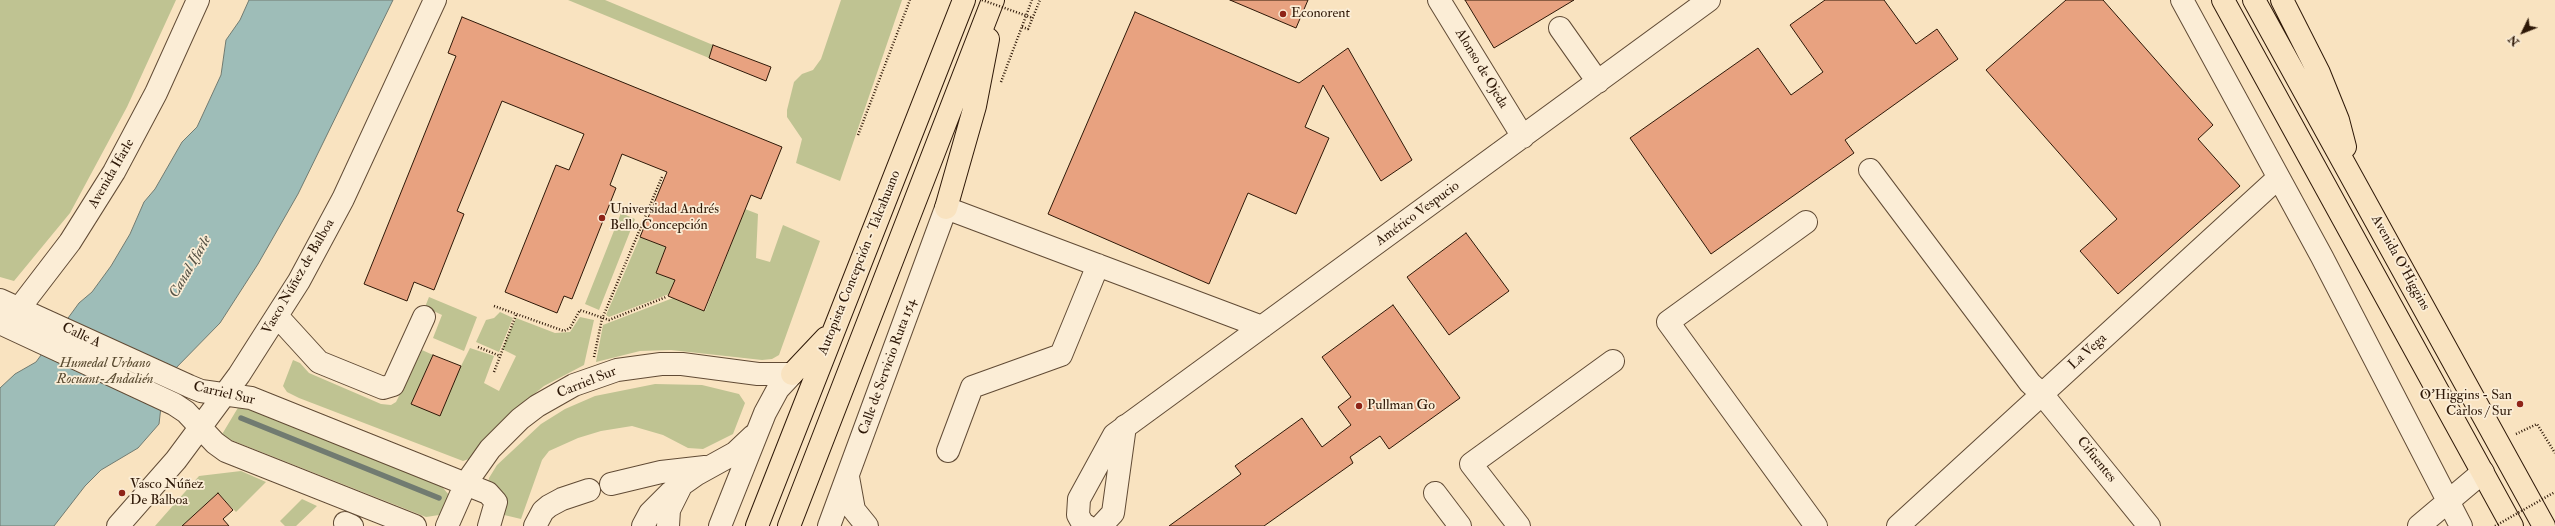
<!DOCTYPE html>
<meta charset="utf-8">
<style>
body{margin:0}
#map{position:relative;width:2555px;height:526px;overflow:hidden;background:#f9e3c0;font-family:"IM FELL Double Pica",serif}
canvas{display:block}
.north{position:absolute;left:2503px;top:12px;width:40px;height:40px;-webkit-text-stroke:3px #fbedd6;paint-order:stroke;rotate:227deg;font-size:11px;font-weight:700;line-height:16px;text-align:center;color:#2e1807}
.north::after{content:'';display:block;margin:auto;width:14px;height:18px;background:#2e1807;clip-path:polygon(50% 0,100% 100%,50% 72%,0 100%)}
</style>
<div id="map">
<canvas width="2555" height="526"></canvas>
<div class="north">N</div>
</div>
<script>
const ctx = document.querySelector('canvas').getContext('2d');
ctx.lineJoin = 'round';
function paint(path, color) { ctx.fillStyle = color; ctx.fill(path, 'evenodd'); }
const toPath = rows => new Path2D(rows.map(r => 'M' + r).join(''));
function strokePath(path, color, width, dash) { ctx.strokeStyle = color; ctx.lineWidth = width; ctx.lineCap = dash ? 'butt' : 'round'; ctx.setLineDash(dash || []); ctx.stroke(path); }
function label(font, color, halo, rows, align = 'center') {
  ctx.font = font + ' "IM FELL Double Pica",serif'; ctx.lineWidth = 3.5; ctx.setLineDash([]); ctx.textBaseline = 'middle'; ctx.strokeStyle = halo; ctx.fillStyle = color; for (const [text, x, y, turn = 0] of rows) {
    ctx.save(); ctx.translate(x, y); ctx.rotate((+turn || 0) * Math.PI / 180); ctx.textAlign = isNaN(turn) ? turn : align; if (halo) ctx.strokeText(text, 0, 0); ctx.fillText(text, 0, 0); ctx.restore();
  }
}
paint(toPath([
 [0,0,176,0,127,107,70,213,14,281,0,277],
 [568,0,605,0,713,45,709,58],
 [841,0,902,0,840,181,796,163,802,139,787,117,787,110,794,82,802,74,813,70,821,59],
 [745,209,758,214,756,258,770,262,783,225,820,241,779,355,772,359,762,360,671,350,640,351,596,362,603,325,673,298,705,311],
 [621,213,635,219,599,310,585,304],
 [640,237,666,247,656,273,675,280,669,294,609,317,606,315],
 [429,297,477,317,464,351,433,338,442,315,425,307],
 [500,312,513,318,499,352,476,342,486,320,494,318],
 [580,317,594,320,584,365,544,386,507,416,469,459,463,461,299,398,287,392,283,386,293,360,300,363,309,373,381,404,391,405,396,402,422,350,433,355,411,404,461,366,470,348,494,356,484,383,499,391,516,356,502,349,516,318,555,333,570,332],
 [655,384,702,385,739,394,745,403,733,434,703,449,688,448,663,435,632,426,601,431,578,438,549,451,542,460,521,519,500,514,488,483,489,478,497,465,541,424,565,409,595,396],
 [239,406,429,477,438,482,449,495,444,511,439,515,426,517,221,436],
 [241,471,266,482,236,512,218,493,182,526,155,526,199,476],
 [302,499,317,506,296,526,285,526,280,521]
]), '#bfc392');
const water = toPath([
 [249,0,393,0,298,194,258,264,220,323,172,372,162,398,159,424,138,448,101,470,85,486,54,526,0,526,0,388,15,374,36,362,79,303,92,292,111,266,130,234,144,202,155,189,182,142,197,127,221,75,226,40,240,20,249,0]
]);
paint(water, '#9ebdb8');
strokePath(water, '#717b71', 1);
strokePath(toPath([
 [241,418,439,498]
]), '#717b71', 5.5);
const building = toPath([
 [1230,0,1308,0,1296,28,1230,0],
 [1465,0,1574,0,1494,48,1465,0],
 [1825,0,1884,0,1916,44,1937,29,1958,59,1845,140,1854,153,1711,254,1630,138,1758,48,1791,95,1823,72,1790,25,1825,0],
 [2066,0,2103,0,2213,125,2198,139,2240,186,2118,294,2080,251,2117,219,1986,70,2066,0],
 [1135,12,1299,83,1348,48,1412,160,1381,181,1323,85,1305,127,1329,138,1296,214,1248,193,1209,284,1048,214,1135,12],
 [462,17,782,147,761,199,751,195,704,311,668,296,675,280,656,273,666,247,640,237,667,172,622,154,610,185,616,188,572,299,564,296,557,313,505,292,556,165,569,170,584,134,502,101,457,211,464,214,434,290,414,282,407,301,364,284,456,56,448,53,462,17],
 [713,45,771,67,766,81,709,58,713,45],
 [1466,233,1509,291,1449,335,1407,277,1466,233],
 [1393,305,1460,398,1389,449,1380,436,1350,457,1353,463,1264,526,1169,526,1241,474,1235,466,1302,418,1322,447,1351,425,1338,407,1351,397,1322,357,1393,305],
 [433,355,461,366,440,416,411,404,433,355],
 [218,493,233,510,223,519,229,526,182,526,218,493]
]);
paint(building, '#e8a280');
strokePath(building, '#2e1807', 1);
const minor = toPath([
 [1439,0,1523,137],
 [2182,0,2322,257,2461,526],
 [1560,28,1598,82],
 [1870,170,2030,383,2042,394,2149,526],
 [1806,222,1668,322,1816,526],
 [0,300,189,386,201,391,251,398,488,493,496,502,489,526],
 [277,316,319,362,383,388,393,385,424,317],
 [11,319,70,242,114,172,156,93,198,0],
 [0,323,174,404,186,412,215,443,226,451,415,526],
 [948,451,972,387,1061,355,1098,265],
 [848,477,854,510,867,526],
 [611,484,661,472,705,467],
 [1435,493,1460,526],
 [345,523,352,526],
 [118,526,176,460,239,375,299,281,343,199,435,0],
 [447,526,466,483,490,449,520,419,537,406,574,385,617,370,661,364,682,364,758,374,792,374],
 [535,526,543,511,549,506,562,499,589,490],
 [643,526,650,513,670,493,697,474,735,453,753,436],
 [668,526,669,510,680,488],
 [720,526,765,413,778,389,792,374],
 [829,526,946,208,1262,327],
 [1087,526,1083,524,1078,515,1079,499,1114,435,1709,0],
 [1101,526,1113,513,1125,426],
 [1519,526,1471,464,1613,361],
 [1898,526,2278,178],
 [2419,526,2483,472]
]);
const major = toPath([
 [2223,0,2512,526],
 [2254,0,2544,526],
 [2282,0,2319,73,2338,120,2345,147],
 [946,208,975,106,988,39],
 [792,374,826,338],
 [757,526,964,0],
 [789,526,993,0]
]);
strokePath(minor, '#614b35', 24);
strokePath(major, '#2e1807', 24);
strokePath(toPath([
 [1022,27,1028,29,1040,0],
 [1001,82,1032,0],
 [858,135,910,0],
 [494,306,564,331,570,328,580,310,609,320,666,297],
 [478,347,500,356],
 [594,357,602,319,662,177],
 [494,372,516,315],
 [2516,434,2537,424,2555,453]
]), '#2e1807', 2.5, [1, 2]);
strokePath(minor, '#fbedd6', 22);
strokePath(major, '#f9e3c0', 22);
strokePath(toPath([
 [982,0,1033,18],
 [2495,526,2555,492]
]), '#2e1807', 2.5, [1, 2]);
for (const [x, y, r, color] of [
 [1283,14,4,"#8f2418"],
 [602,218,4,"#8f2418"],
 [2520,404,4,"#8f2418"],
 [1359,406,4,"#8f2418"],
 [122,493,4,"#8f2418"]
]) { const dot = new Path2D(); dot.arc(x, y, r, 0, 2 * Math.PI); ctx.fillStyle = color; ctx.fill(dot); strokePath(dot, '#fbedd6', 1.5); }
label('14px', '#2e1807', '#fbedd6', [
 ["Econorent",1291,14],
 ["Universidad Andrés",610,210],
 ["Bello Concepción",610,226],
 ["O'Higgins - San",2512,396,"right"],
 ["Carlos / Sur",2512,412,"right"],
 ["Pullman Go",1367,406],
 ["Vasco Núñez",130,485],
 ["De Balboa",130,501]
], 'left');
label('14px', '#2e1807', '#fbedd6', [
 ["Alonso de Ojeda",1481,69,59],
 ["Avenida Ifarle",112,174,-60],
 ["Américo Vespucio",1418,214,-36],
 ["Autopista Concepción - Talcahuano",860,263,-68],
 ["Avenida O'Higgins",2400,263,61],
 ["Vasco Núñez de Balboa",299,277,-60],
 ["Calle A",81,336,25],
 ["La Vega",2088,352,-42],
 ["Calle de Servicio Ruta 154",888,367,-70],
 ["Carriel Sur",587,383,-22],
 ["Carriel Sur",224,394,13],
 ["Cifuentes",2096,460,51]
]);
label('italic 14px', '#5a4b31', '#fbedd6', [
 ["Humedal Urbano",105,364],
 ["Rocuant-Andalién",105,380]
]);
label('italic 15px', '#555245', '#fbedd6', [
 ["Canal Ifarle",191,267,-60]
]);
</script>
